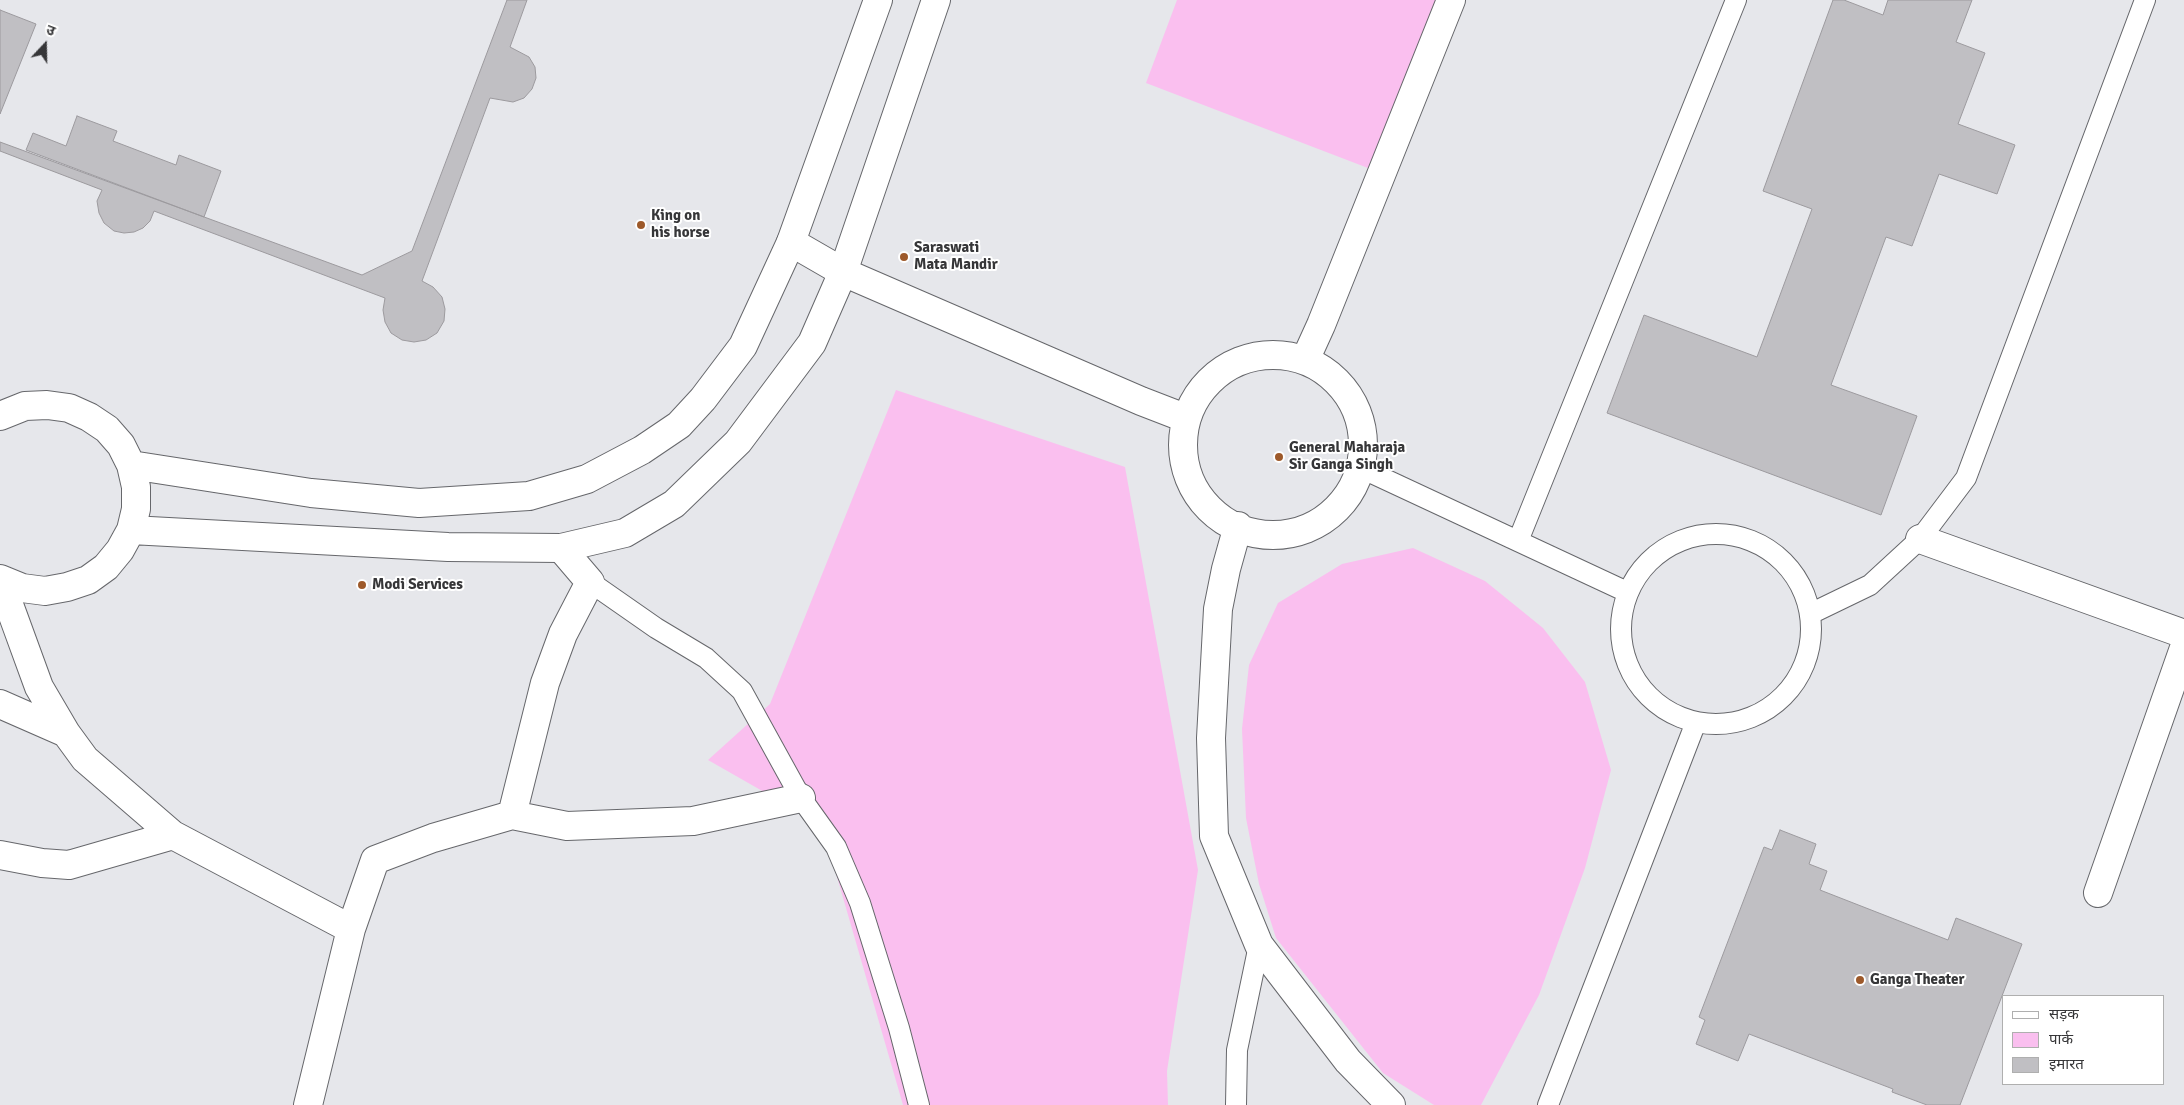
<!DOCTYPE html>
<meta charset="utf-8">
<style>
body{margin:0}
#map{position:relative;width:2184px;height:1105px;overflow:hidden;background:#e6e7eb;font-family:Signika,"Noto Sans Devanagari",sans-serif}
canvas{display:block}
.legend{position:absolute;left:2002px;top:995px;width:162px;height:90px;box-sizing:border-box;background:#fff;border:1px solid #afafaf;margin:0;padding:6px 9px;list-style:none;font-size:15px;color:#363638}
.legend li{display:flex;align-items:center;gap:10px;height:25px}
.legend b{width:25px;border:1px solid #afafaf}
.north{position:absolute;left:20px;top:20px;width:50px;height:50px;-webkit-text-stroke:4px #fff;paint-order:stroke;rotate:21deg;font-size:14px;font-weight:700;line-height:20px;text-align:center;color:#363638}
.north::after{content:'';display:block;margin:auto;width:18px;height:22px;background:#363638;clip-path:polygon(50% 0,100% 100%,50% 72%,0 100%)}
</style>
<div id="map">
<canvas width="2184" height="1105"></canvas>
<ul class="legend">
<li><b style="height:6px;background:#fff"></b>सड़क</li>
<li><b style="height:14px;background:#fabfef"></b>पार्क</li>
<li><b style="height:14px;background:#c0bfc3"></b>इमारत</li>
</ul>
<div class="north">उ</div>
</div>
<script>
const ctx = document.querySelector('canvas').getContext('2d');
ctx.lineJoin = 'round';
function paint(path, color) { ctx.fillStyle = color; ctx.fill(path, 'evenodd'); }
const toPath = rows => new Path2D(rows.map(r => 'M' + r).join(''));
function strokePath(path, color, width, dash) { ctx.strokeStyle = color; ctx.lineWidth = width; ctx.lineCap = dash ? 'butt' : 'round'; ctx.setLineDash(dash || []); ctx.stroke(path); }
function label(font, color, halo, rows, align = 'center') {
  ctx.font = font + ' Signika,sans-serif'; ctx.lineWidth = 4; ctx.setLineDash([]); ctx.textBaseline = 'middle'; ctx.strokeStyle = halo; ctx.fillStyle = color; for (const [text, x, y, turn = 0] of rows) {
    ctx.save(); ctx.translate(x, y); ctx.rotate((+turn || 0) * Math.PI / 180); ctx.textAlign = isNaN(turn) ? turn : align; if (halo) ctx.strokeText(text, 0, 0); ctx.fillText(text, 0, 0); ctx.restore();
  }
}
paint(toPath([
 [1177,0,1448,0,1381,173,1146,83],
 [896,390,1125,467,1198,870,1167,1071,1168,1105,903,1105,822,825,708,760,770,704],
 [1413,548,1485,581,1543,628,1585,682,1611,770,1585,868,1539,995,1481,1105,1434,1105,1383,1073,1276,938,1259,884,1246,818,1242,729,1249,665,1278,603,1342,564]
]), '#fabfef');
const building = toPath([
 [507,0,527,0,510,47,529,57,535,67,536,78,532,89,524,98,513,102,490,98,422,281,433,287,442,297,445,309,444,321,437,333,426,340,414,342,402,340,391,333,385,322,383,310,385,298,154,211,150,221,143,228,134,232,124,233,114,231,104,223,99,213,97,201,102,190,0,151,0,142,362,275,412,251,507,0],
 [1833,0,1844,0,1883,15,1888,0,1972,0,1956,42,1985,53,1958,124,2015,145,1997,194,1939,174,1912,246,1886,237,1831,385,1917,416,1881,515,1607,413,1644,315,1757,357,1812,209,1763,191,1833,0],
 [0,10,36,24,0,114,0,10],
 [77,116,117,131,113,141,176,165,179,155,221,171,204,217,26,150,33,133,66,146,77,116],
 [1780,830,1816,844,1809,864,1827,871,1820,890,1948,940,1956,918,2022,944,1960,1105,1927,1105,1892,1092,1893,1089,1749,1034,1738,1061,1696,1044,1705,1020,1699,1017,1764,847,1772,850,1780,830]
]);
paint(building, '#c0bfc3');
strokePath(building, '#9c9a9e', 1);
const lane = toPath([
 [1361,468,1627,592],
 '1621 629a95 95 0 1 1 190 0a95 95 0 1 1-190 0Z',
 [1518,541,1736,0],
 [590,582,656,628,706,658,742,691,801,798,836,847,860,903,899,1028,919,1105],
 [1810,614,1870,585,1920,539,1966,478,2145,0],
 [1236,1105,1237,1050,1259,945],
 [1548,1105,1696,722]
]);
const street = toPath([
 [791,242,843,272,1141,401,1185,418],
 '1183 445a90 90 0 1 1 180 0a90 90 0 1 1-180 0Z',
 [1306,358,1321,325,1451,0],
 [1238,526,1226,569,1218,609,1211,738,1214,836,1259,945,1348,1061,1391,1105],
 [1920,539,2184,634],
 [0,580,39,687,66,733,85,759,173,835,351,929],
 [0,704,66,733],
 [512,815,545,683,563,634,590,582,561,548],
 [0,855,42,863,69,865,173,835],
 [2098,893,2184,648],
 [308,1105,351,929,375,860,433,838,512,815,567,826,693,821,801,798]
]);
const secondary = toPath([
 [0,416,25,406,47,405,69,408,89,417,107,429,121,445,131,465,136,487,136,509,131,530,120,550,106,567,88,580,67,587,45,591,22,588,0,579],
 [131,465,311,493,419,503,529,496,587,479,642,450,679,425,703,399,743,346,791,242,878,0],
 [131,530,448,547,561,548,625,533,674,504,738,442,812,343,843,272,936,0]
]);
strokePath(lane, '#66676b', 22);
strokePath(street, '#66676b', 30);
strokePath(secondary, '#66676b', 30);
strokePath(lane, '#fff', 20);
strokePath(street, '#fff', 28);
strokePath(secondary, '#fff', 28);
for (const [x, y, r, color] of [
 [641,225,5,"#9d592a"],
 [904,257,5,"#9d592a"],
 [1279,457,5,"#9d592a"],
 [362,585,5,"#9d592a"],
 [1860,980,5,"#9d592a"]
]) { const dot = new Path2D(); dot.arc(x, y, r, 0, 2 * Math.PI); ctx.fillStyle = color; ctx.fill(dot); strokePath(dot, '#fff', 2); }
label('bold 15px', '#363638', '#fff', [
 ["King on",651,216],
 ["his horse",651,233],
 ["Saraswati",914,248],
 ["Mata Mandir",914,265],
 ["General Maharaja",1289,448],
 ["Sir Ganga Singh",1289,465],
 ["Modi Services",372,585],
 ["Ganga Theater",1870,980]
], 'left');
</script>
